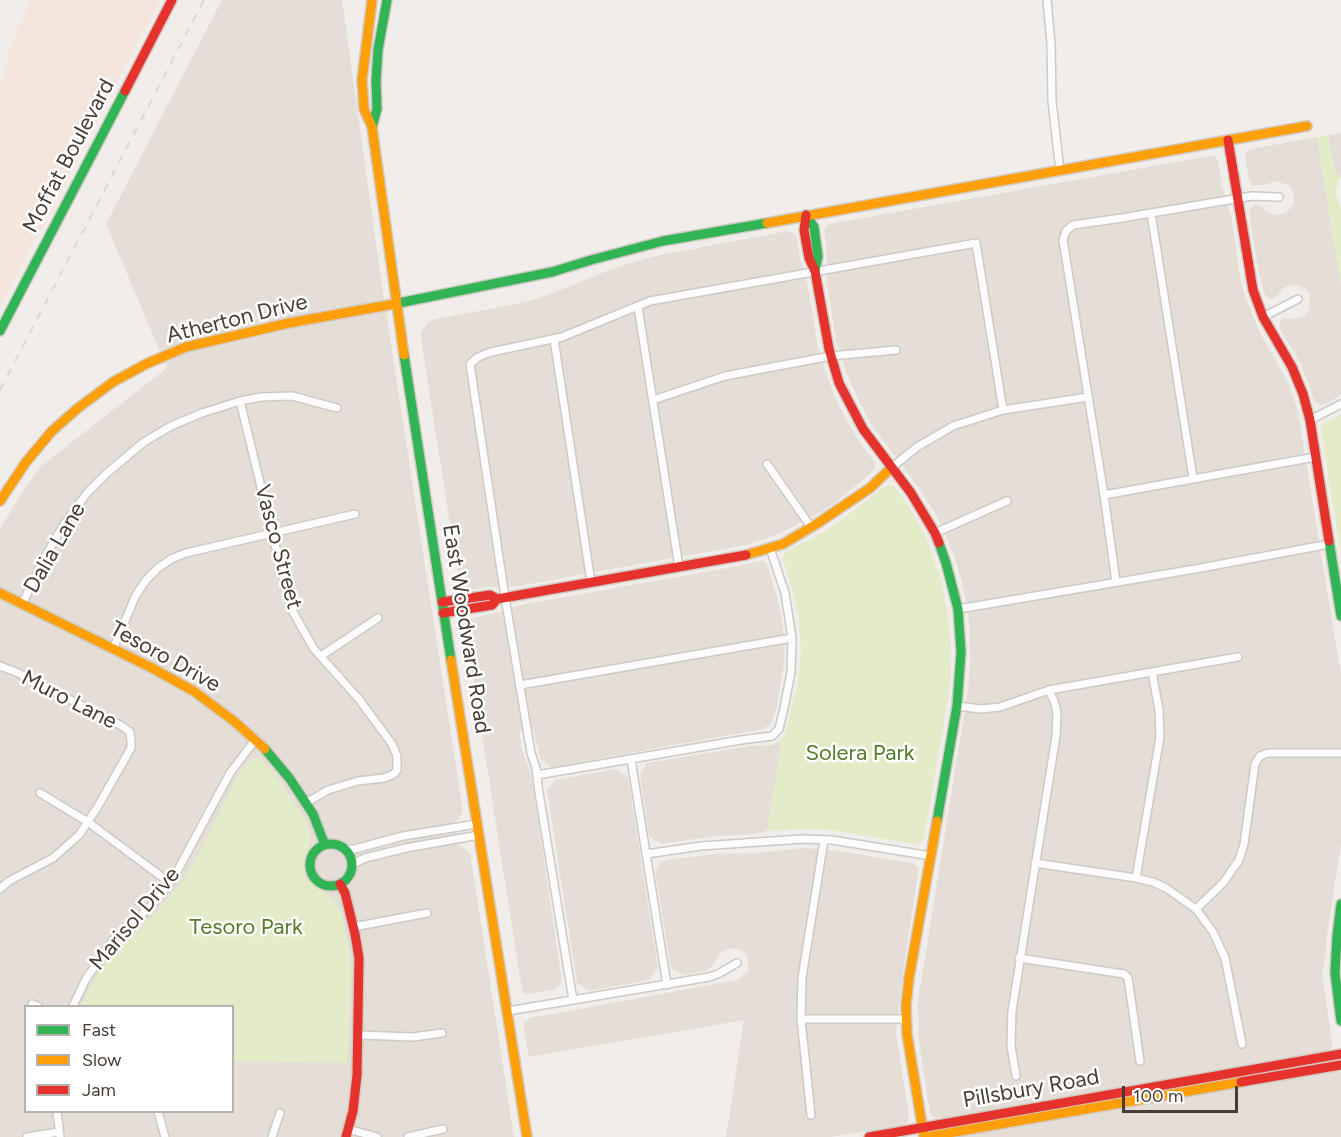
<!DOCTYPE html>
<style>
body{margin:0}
#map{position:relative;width:1341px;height:1137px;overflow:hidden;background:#f0edea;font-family:Figtree,sans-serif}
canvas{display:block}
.legend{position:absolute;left:24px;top:1005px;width:210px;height:108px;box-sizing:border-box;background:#fff;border:2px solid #b5b1ae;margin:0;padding:8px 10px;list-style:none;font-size:18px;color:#473d35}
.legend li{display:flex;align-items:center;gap:12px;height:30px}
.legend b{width:30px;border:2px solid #b5b1ae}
.scale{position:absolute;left:1122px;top:1086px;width:116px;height:27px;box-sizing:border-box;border:3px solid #473d35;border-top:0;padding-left:8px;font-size:18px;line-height:21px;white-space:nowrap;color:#473d35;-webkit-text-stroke:4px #fff;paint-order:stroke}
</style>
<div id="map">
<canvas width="1341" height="1137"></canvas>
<ul class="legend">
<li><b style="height:8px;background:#30b455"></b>Fast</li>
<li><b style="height:8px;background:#ff9f0a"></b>Slow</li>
<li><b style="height:8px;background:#e5322d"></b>Jam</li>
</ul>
<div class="scale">100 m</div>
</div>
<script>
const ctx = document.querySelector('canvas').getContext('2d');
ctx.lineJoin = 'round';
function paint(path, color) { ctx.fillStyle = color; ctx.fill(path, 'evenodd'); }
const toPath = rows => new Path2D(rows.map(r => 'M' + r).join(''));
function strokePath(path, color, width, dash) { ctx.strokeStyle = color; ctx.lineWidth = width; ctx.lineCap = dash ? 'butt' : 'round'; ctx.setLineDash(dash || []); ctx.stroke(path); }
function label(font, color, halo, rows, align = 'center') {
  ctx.font = font + ' Figtree,sans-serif'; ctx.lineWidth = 5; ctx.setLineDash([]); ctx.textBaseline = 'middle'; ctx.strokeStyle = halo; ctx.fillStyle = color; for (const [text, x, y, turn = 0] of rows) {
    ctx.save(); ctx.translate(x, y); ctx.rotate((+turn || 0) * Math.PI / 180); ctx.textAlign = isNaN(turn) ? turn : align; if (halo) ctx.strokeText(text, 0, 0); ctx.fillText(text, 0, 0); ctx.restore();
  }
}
paint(toPath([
 [222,0,342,0,381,279,463,812,456,822,459,846,470,853,514,1137,0,1137,0,529,21,494,40,467,167,368,106,224],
 [26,1006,232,1006,232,1112,26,1112],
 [1341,133,1341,179,1334,172,1328,135],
 [1317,137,1341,286,1341,394,1329,403,1322,405,1318,404,1314,400,1301,364,1280,329,1279,324,1281,320,1285,318,1294,319,1305,316,1309,309,1310,296,1306,289,1300,286,1293,285,1286,286,1274,299,1269,299,1265,295,1258,269,1249,212,1252,207,1255,204,1261,205,1266,211,1272,214,1277,215,1285,213,1291,208,1294,203,1294,197,1292,190,1288,185,1276,181,1267,184,1252,186,1249,180,1245,157,1247,151,1251,149],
 [1210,156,1214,156,1218,162,1222,185,1231,215,1241,283,1250,309,1260,333,1288,382,1298,412,1341,675,1341,844,1327,934,1326,952,1322,972,1332,1043,1331,1049,1326,1052,938,1119,932,1116,930,1112,919,1042,918,1000,968,691,970,660,969,621,964,590,955,558,937,516,918,487,872,426,858,399,846,372,836,341,827,284,827,253,824,229,829,224],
 [788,231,793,233,797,238,800,258,808,287,818,347,826,373,838,404,857,438,874,462,874,469,872,472,835,503,819,513,774,536,745,545,518,586,488,587,467,591,460,588,421,339,421,333,427,323,435,319,512,305,532,300,571,286,609,270,655,256],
 [760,561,764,561,768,566,780,609,783,627,785,658,777,707,771,724,763,729,552,767,541,760,533,729,519,731,522,750,532,778,562,982,555,989,526,995,522,990,465,627,468,619,491,614,521,605,733,567],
 [779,741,781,748,767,831,747,835,715,836,661,844,649,836,640,774,647,763,750,746,772,745],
 [616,769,628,777,658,968,649,980,589,991,577,983,547,790,555,780],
 [806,848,838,851,913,863,919,868,903,971,896,1033,909,1116,907,1122,904,1125,831,1137,726,1137,744,1020,529,1057,523,1024,530,1018,737,980,748,972,748,959,744,952,738,948,729,949,722,952,712,966,706,971,683,975,671,968,655,871,662,861,714,854,755,853],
 [1341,1071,1341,1137,955,1137,1333,1072]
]), '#e5ded7');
paint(toPath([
 [31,0,160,0,0,308,0,85,12,42]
]), '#f4e6dc');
paint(toPath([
 [1328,135,1334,172,1340,177,1336,189,1336,195,1341,209,1341,286,1317,137],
 [1341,414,1341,555,1321,430,1323,424],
 [888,485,895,487,902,497,914,515,926,538,942,583,949,623,951,654,950,687,924,838,923,841,916,844,830,830,806,829,767,831,781,748,779,741,785,735,798,682,801,650,799,617,794,595,783,560,783,555,786,551,815,537,835,525,885,486],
 [256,758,263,761,269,768,285,789,304,818,308,826,310,836,310,844,305,865,307,873,313,884,330,896,334,900,342,914,349,949,351,976,347,1063,233,1061,232,1006,81,1006,90,987,101,969,115,952,161,907,179,885,196,859,241,770,251,759]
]), '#e3ebc8');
const street = toPath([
 [1047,0,1051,43,1052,101,1060,171],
 [1151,213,1193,478],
 [638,307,679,567],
 [1263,317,1298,299],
 [554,339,591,582],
 [653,400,725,376,831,356,896,350],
 [240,401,283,577,293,612,314,649,358,698,392,744,397,756,397,770,394,774,384,778,358,781,328,790,306,803],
 [1310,420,1341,404],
 [767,464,811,527],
 [891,468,917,447,953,426,1003,410,1088,397],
 [1104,495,1315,457],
 [935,533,1007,501],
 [1116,582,1104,495,1063,240,1066,231,1073,225,1122,218,1252,196,1279,197],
 [22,604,45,557,63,526,87,493,107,473,144,442,171,426,202,413,240,401,261,397,292,396,337,408],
 [958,609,1195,569,1330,544],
 [113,649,136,595,146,580,158,568,171,559,186,553,355,514],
 [321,656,378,618],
 [0,666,16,672,122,726,130,732,131,741,131,748,97,808,79,835,53,858,9,881,0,889],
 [520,685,792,638],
 [957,706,981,709,1000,707,1049,690,1238,657],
 [631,759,667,985],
 [537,775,741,740,772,736,779,729,784,708,791,672,792,638,785,593,770,548],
 [40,793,88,822,170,883],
 [824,840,802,978,801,1019,906,1019],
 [346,849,355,849,403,836,477,824],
 [646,854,701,846,802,839,832,840,931,856],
 [1035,863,1136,878,1153,882,1166,888,1196,909,1223,883,1239,860,1244,844,1255,764,1260,756,1268,753,1341,753],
 [353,864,365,858,406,848,479,835],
 [1136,878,1160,737,1159,710,1152,672],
 [1196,909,1213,932,1225,958,1242,1044],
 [353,927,427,913],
 [1019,958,1124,974,1128,978,1140,1061],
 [573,1000,539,793,536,768,531,753,505,597,470,364,478,357,491,352,562,337,650,301,976,243,1003,410],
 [32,1004,38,1006],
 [73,1006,86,979,113,940,150,907,173,879,230,773,255,740],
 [508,1011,709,977,718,974,737,963],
 [801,1019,811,1115],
 [359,1035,413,1037,442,1033],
 [1016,1076,1011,1046,1012,1011,1056,736,1057,712,1054,701,1049,690],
 [57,1112,60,1136],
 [158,1112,165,1137],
 [348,1129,377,1137],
 [27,1137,59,1132],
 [272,1137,280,1113],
 [408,1137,443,1129]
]);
const fast = toPath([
 [372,127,377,109,376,81,378,50,387,0],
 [806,215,814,227,818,256,815,271],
 [394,304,552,272,591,260,663,241,767,223],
 [0,331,125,91],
 [404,355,451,660],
 [1329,541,1341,616],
 [265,749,290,779,313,814,325,845],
 [937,821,957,706,961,652,958,609,946,563,939,543],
 '310 865a21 21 0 1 1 42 0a21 21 0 1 1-42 0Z',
 [1341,904,1337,936,1335,973,1341,1021]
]);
const slow = toPath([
 [372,0,362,80,364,109,372,127,404,355],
 [767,223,1307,126],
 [0,501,26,462,52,431,78,408,113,382,146,364,186,347,289,323,394,304],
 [746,555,783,544,818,523,870,488,891,468],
 [0,593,152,668,195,692,235,722,265,749],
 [451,660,527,1137],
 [924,1137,907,1034,906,1006,909,978,937,821],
 [926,1137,1241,1082]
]);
const jam = toPath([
 [125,91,172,0],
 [1228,140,1253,290,1263,317,1292,367,1303,394,1310,420,1329,541],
 [806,215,804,230,809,258,815,271,829,349,839,383,863,429,911,493,935,533,939,543],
 [442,602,490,595,497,599,746,555],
 [443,613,492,605,497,599],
 [340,884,345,893,355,934,359,958,357,1075,353,1111,346,1137],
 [1241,1082,1341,1065],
 [869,1137,1341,1054]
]);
strokePath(street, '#cdc9c6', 10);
strokePath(fast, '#d1cac2', 12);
strokePath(slow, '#d1cac2', 12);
strokePath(jam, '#d1cac2', 12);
strokePath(street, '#fdfcfc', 7);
strokePath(fast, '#30b455', 9);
strokePath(slow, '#ff9f0a', 9);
strokePath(jam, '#e5322d', 9);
strokePath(toPath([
 [0,390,204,0]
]), '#d9d9d8', 2, [8, 8]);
label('22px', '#473d35', '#fff', [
 ["Moffat Boulevard",69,156,-62],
 ["Atherton Drive",237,319,-14],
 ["Vasco Street",278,547,75],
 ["Dalia Lane",55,548,-60],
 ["East Woodward Road",466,629,81],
 ["Tesoro Drive",165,657,29],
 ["Muro Lane",69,700,27],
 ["Marisol Drive",135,919,-50],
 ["Pillsbury Road",1031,1089,-10]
]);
label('22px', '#547b26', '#fff', [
 ["Solera Park",860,754],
 ["Tesoro Park",246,928]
]);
</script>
